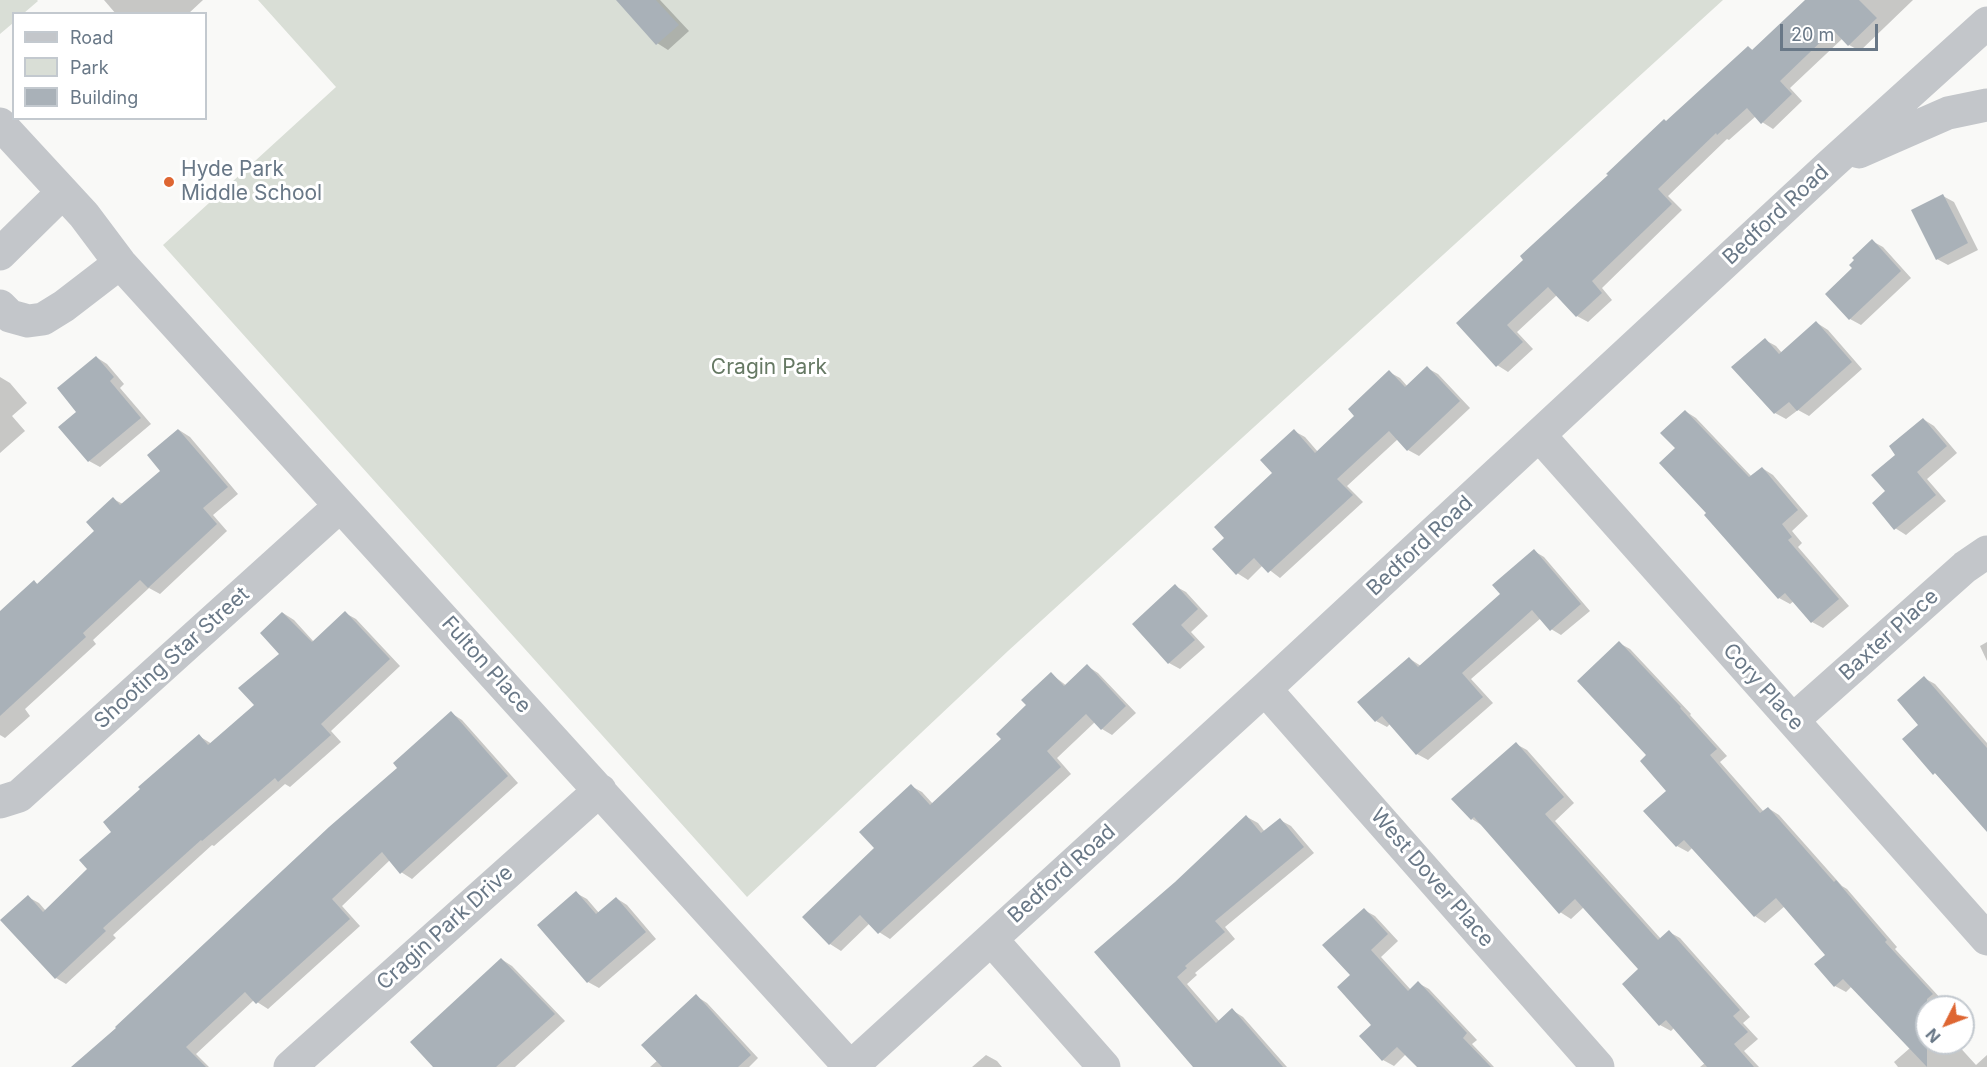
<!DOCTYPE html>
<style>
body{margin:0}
#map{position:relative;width:1987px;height:1067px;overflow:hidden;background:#f9f9f7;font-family:Inter,sans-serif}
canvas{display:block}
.legend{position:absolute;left:12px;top:12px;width:195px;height:108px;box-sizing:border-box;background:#fff;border:2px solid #c3c9cf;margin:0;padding:8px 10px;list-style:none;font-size:18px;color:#697887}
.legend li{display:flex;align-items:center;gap:12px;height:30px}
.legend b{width:30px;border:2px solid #c3c9cf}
.north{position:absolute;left:1915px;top:995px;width:60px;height:60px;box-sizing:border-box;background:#fff;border:2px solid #c3c9cf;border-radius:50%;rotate:228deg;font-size:16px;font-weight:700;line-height:24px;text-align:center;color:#697887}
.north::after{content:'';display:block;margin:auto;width:21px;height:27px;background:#de6632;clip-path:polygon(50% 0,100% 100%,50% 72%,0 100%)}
.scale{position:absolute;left:1780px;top:24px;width:98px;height:27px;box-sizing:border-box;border:3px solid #697887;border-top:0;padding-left:8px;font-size:18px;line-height:21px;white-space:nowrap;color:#697887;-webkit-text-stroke:4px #fff;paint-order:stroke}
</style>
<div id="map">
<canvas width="1987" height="1067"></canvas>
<ul class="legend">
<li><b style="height:8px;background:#c3c6ca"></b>Road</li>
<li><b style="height:16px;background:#d9ded6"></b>Park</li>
<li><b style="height:16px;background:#a9b1b8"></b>Building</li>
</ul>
<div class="north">N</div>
<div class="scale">20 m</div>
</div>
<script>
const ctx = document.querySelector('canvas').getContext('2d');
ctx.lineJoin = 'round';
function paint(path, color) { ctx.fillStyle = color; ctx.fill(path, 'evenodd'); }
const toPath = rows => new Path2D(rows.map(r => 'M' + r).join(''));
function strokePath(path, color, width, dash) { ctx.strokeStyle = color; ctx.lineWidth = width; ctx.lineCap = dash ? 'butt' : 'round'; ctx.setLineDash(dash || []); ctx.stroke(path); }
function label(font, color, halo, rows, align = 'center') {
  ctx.font = font + ' Inter,sans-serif'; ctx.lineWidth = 6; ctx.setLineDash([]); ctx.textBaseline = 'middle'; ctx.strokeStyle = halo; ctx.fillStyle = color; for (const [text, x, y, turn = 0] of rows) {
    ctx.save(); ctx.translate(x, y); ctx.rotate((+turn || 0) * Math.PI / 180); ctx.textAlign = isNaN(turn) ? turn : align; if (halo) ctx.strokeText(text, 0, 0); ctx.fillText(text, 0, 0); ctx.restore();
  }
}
paint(toPath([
 [0,0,37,0,38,1,24,13,14,14,13,23,0,34],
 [258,0,1723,0,1008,651,747,897,163,245,336,87]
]), '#d9ded6');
paint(toPath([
 [104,0,203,0,188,14,116,14],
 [618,0,660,0,689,31,668,50,657,43],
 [1807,0,1913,0,1860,51,1849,45,1843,38,1790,88,1802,101,1773,129,1762,122,1756,116,1729,140,1727,139,1668,196,1682,210,1602,288,1612,300,1588,322,1577,316,1557,295,1517,332,1533,349,1508,372,1497,365,1458,323,1748,47,1754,51],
 [1943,196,1954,202,1978,250,1948,265,1937,259],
 [1872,241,1883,247,1911,278,1861,325,1850,319,1854,269],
 [1817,323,1828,330,1862,369,1809,416,1798,410,1786,419,1775,413,1733,367,1765,340,1776,346,1782,353],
 [96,357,107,364,124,384,120,388,151,424,100,467,89,461,78,412],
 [1427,368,1438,374,1470,408,1419,456,1408,450,1398,439,1347,486,1363,502,1280,578,1263,565,1248,580,1237,573,1226,538,1274,473,1294,431,1305,437,1318,452,1357,416,1389,372,1400,378,1408,387],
 [0,377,10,383,27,403,12,416,25,431,0,453],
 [1685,411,1696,418,1752,477,1762,468,1773,475,1808,516,1792,531,1802,543,1798,547,1849,606,1823,628,1812,622,1794,601,1790,604,1779,598,1709,514,1677,449],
 [1923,419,1934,426,1957,453,1927,479,1946,501,1906,535,1895,528,1887,492,1898,455],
 [179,430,190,437,238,494,213,515,227,531,160,594,149,588,93,640,96,644,25,709,30,716,5,738,0,735,0,613,34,582,39,585,96,531,113,499,123,504,162,471],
 [1534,551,1544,557,1590,611,1561,635,1551,629,1541,618,1471,679,1493,703,1428,760,1417,754,1391,723,1387,727,1376,721,1410,659,1421,666,1502,594],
 [1175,586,1186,592,1208,616,1191,632,1205,647,1180,669,1169,663,1134,624],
 [283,613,294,620,314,642,345,613,356,619,400,666,331,731,341,742,290,787,285,784,214,846,212,845,113,935,116,938,66,984,56,978,28,897,39,903,46,911,89,869,113,832,199,736,212,744,256,706,281,654],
 [1987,642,1987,661,1980,646],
 [1619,643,1630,649,1691,714,1690,715,1727,756,1720,762,1764,812,1768,808,1779,815,1842,886,1847,889,1897,947,1895,949,1943,1001,1936,1007,1927,1007,1927,1043,1956,1043,1976,1065,1987,1055,1987,1067,1898,1067,1894,1062,1910,1048,1852,986,1846,992,1835,986,1827,955,1785,906,1765,923,1755,916,1693,847,1688,852,1677,846,1668,791,1649,755],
 [1087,666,1098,673,1136,713,1112,735,1102,729,1095,722,1057,758,1071,774,890,939,879,932,870,923,841,951,830,944,804,917,876,848,911,786,922,792,933,804,1003,739,1051,674,1067,686],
 [1924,678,1935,684,1987,743,1987,830,1904,739,1920,725],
 [451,713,462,720,518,783,412,879,401,872,390,860,342,906,360,926,268,1009,254,1000,196,1054,209,1067,74,1067,399,768],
 [1516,744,1527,750,1574,803,1555,821,1661,939,1669,932,1680,938,1750,1017,1743,1023,1758,1039,1744,1051,1759,1067,1700,1067,1705,1063,1675,1027,1671,1031,1660,1025,1640,969,1584,907,1571,919,1560,912,1483,826,1472,819],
 [1247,817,1258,823,1265,832,1280,820,1291,826,1314,853,1225,927,1235,939,1195,973,1197,975,1187,984,1220,1022,1232,1010,1243,1017,1287,1067,1195,1067,1096,952,1176,883],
 [576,893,587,899,599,913,616,898,627,905,656,939,599,988,588,982,539,925],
 [1364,910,1375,916,1398,941,1381,957,1411,990,1418,983,1429,989,1477,1040,1472,1044,1494,1067,1419,1067,1406,1054,1394,1066,1383,1060,1373,1025,1352,975],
 [501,959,512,966,565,1021,515,1067,433,1067],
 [696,996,707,1003,758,1058,749,1067,650,1067,658,1060],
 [986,1055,997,1061,1002,1067,972,1067]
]), '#0003');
paint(toPath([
 [616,0,656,0,679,25,656,45],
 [1805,0,1859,0,1877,18,1848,46,1833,30,1780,81,1792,94,1761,124,1747,108,1717,135,1716,133,1658,189,1672,204,1592,281,1602,293,1576,317,1548,287,1507,325,1523,342,1496,367,1456,323,1523,260,1520,256,1608,175,1606,174,1664,119,1666,121,1748,46,1752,50],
 [1943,194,1968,243,1936,260,1911,210],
 [1872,239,1901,271,1849,320,1825,294,1852,268,1849,265,1854,260,1852,258],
 [1816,321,1852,362,1797,411,1789,402,1774,414,1731,367,1765,338,1779,354],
 [96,356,114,377,110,381,141,418,88,462,58,427,76,412,57,388],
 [1427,366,1460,401,1407,451,1389,431,1337,479,1353,495,1268,573,1254,558,1236,575,1212,549,1224,538,1214,527,1272,473,1260,460,1294,429,1315,453,1354,416,1348,409,1389,370,1405,387],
 [1685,410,1749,477,1762,467,1798,510,1782,524,1792,537,1788,540,1839,599,1811,623,1785,593,1778,599,1704,515,1706,513,1659,463,1675,448,1660,433],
 [1923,418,1947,446,1917,472,1936,495,1894,530,1872,503,1885,491,1871,475,1895,455,1889,446],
 [178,429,228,487,203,508,217,524,148,588,140,580,83,633,86,637,0,716,0,611,34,580,37,584,94,531,86,522,113,497,120,505,160,471,147,455],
 [1534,549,1581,604,1550,631,1532,610,1462,673,1483,697,1416,755,1382,716,1375,722,1357,702,1409,657,1418,667,1500,594,1492,585],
 [1175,584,1198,609,1181,625,1195,640,1168,664,1132,624],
 [345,611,390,659,321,724,331,735,278,782,275,778,202,841,201,840,103,928,106,931,55,979,0,920,28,895,43,912,87,869,79,860,111,832,103,822,140,789,138,787,199,734,208,745,254,705,238,688,279,654,260,633,282,612,312,642],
 [1619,641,1681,707,1680,708,1717,749,1710,755,1760,813,1768,807,1834,882,1836,880,1887,940,1885,942,1933,994,1927,999,1927,1067,1843,979,1834,987,1814,964,1825,955,1776,898,1754,917,1684,840,1676,847,1643,811,1666,791,1640,761,1646,755,1577,681],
 [1087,664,1126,706,1101,730,1086,714,1047,751,1061,767,878,934,860,915,829,945,802,917,874,848,859,832,911,784,930,805,1001,739,996,734,1026,705,1021,700,1051,672,1064,686],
 [1924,676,1987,748,1987,832,1935,773,1933,775,1902,739,1918,725,1897,700],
 [451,711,508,776,400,874,382,852,332,899,350,919,256,1004,245,992,186,1047,206,1067,71,1067,116,1028,115,1027,329,827,397,768,393,763],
 [1516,742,1564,797,1545,814,1658,940,1669,930,1740,1010,1733,1016,1748,1032,1734,1044,1754,1067,1707,1067,1666,1020,1659,1026,1622,984,1638,969,1575,899,1559,914,1474,817,1471,820,1451,799],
 [1246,815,1261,833,1280,818,1304,847,1215,921,1225,932,1185,966,1187,968,1177,977,1216,1023,1232,1008,1283,1067,1193,1067,1094,952,1175,882],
 [576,891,596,914,616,897,646,932,587,983,537,925],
 [1364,908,1388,934,1371,950,1408,991,1418,981,1467,1033,1463,1038,1491,1067,1417,1067,1397,1047,1382,1061,1359,1036,1371,1025,1337,987,1350,975,1322,945],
 [501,958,555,1014,496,1067,433,1067,410,1042],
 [696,994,751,1055,738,1067,662,1067,641,1045]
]), '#a9b1b8');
strokePath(toPath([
 [0,124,84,215,120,263,850,1067],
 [1859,152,1948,113,1987,105],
 [0,254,63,192],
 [0,306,10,316,28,321,43,319,64,306,120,263],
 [1539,435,1987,939],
 [1265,689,1598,1067],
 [1793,720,1965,567,1987,552],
 [0,802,19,796,340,506],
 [991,939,1104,1067],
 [290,1067,600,790],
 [851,1067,1265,689,1830,165,1987,23]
]), '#c3c6ca', 33);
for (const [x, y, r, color] of [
 [169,182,6,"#de6632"]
]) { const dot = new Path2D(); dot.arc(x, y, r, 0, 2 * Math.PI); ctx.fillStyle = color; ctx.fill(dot); strokePath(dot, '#fff', 2); }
label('21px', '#697887', '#fff', [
 ["Hyde Park",181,170],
 ["Middle School",181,194]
], 'left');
label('21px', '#697887', '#fff', [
 ["Bedford Road",1776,215,-43],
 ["Bedford Road",1420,546,-43],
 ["Baxter Place",1889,635,-42],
 ["Shooting Star Street",172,658,-42],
 ["Fulton Place",486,665,48],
 ["Cory Place",1763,687,48],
 ["Bedford Road",1062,874,-42],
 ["West Dover Place",1432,878,49],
 ["Cragin Park Drive",445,928,-42]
]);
label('21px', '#667964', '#fff', [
 ["Cragin Park",769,368]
]);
</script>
